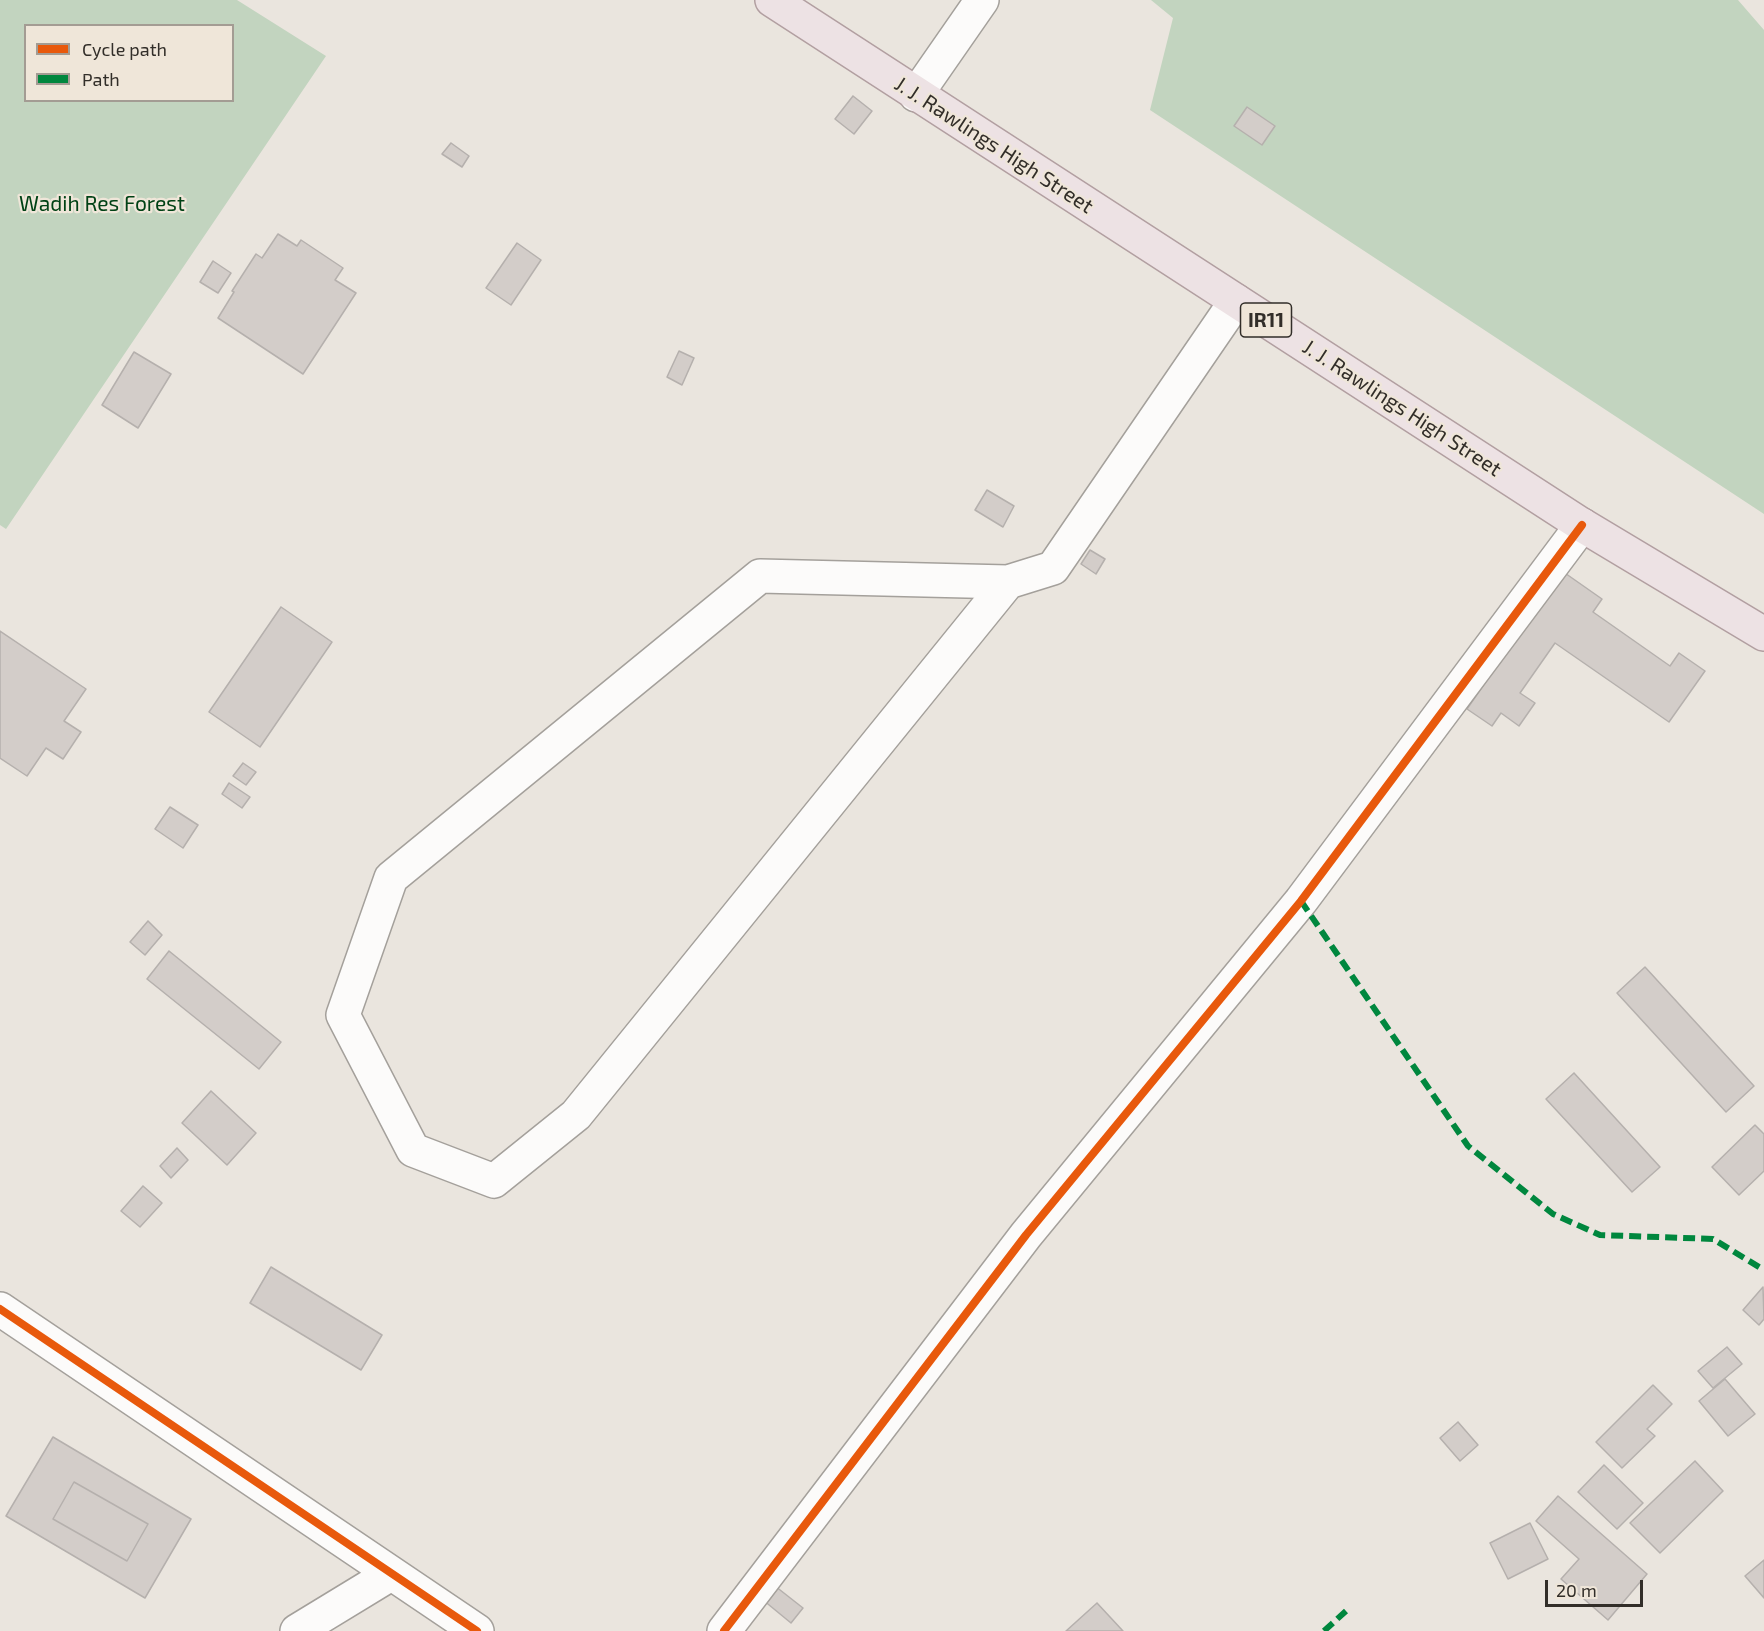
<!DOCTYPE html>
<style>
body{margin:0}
#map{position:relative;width:1764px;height:1631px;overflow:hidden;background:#eae5de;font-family:"Exo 2",sans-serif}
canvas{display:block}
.legend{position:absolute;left:24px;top:24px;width:210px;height:78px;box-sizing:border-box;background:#efe6d9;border:2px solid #a39c93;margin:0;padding:8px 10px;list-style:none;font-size:18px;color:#322e29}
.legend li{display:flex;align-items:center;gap:12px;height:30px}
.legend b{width:30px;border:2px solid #a39c93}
.scale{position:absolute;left:1545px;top:1580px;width:98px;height:27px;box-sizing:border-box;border:3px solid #322e29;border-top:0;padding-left:8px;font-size:18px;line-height:21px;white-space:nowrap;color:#322e29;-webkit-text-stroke:4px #efe6d9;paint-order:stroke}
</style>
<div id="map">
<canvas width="1764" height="1631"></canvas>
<ul class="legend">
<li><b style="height:8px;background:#e8590c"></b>Cycle path</li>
<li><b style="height:8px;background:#00873e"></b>Path</li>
</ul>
<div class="scale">20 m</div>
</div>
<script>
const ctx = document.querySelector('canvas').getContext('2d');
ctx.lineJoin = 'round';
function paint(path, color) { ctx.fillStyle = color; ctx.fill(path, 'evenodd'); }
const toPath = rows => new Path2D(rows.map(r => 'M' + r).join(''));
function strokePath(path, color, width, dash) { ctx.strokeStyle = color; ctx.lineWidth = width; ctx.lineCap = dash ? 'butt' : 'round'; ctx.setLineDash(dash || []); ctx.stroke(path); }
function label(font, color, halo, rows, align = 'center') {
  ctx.font = font + ' "Exo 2",sans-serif'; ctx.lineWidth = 4.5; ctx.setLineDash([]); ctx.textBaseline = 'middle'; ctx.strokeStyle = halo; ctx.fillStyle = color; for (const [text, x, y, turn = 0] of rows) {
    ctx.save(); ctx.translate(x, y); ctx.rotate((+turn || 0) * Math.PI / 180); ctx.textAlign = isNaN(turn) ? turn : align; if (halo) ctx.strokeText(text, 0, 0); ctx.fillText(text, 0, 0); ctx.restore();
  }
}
paint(toPath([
 [0,0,237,0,326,56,6,529,0,525],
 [26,26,232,26,232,100,26,100],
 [1151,0,1738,0,1764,30,1764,514,1150,110,1173,18]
]), '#c2d4bf');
const building = toPath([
 [853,96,872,111,854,134,835,119,853,96],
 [1247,107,1275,126,1262,145,1234,126,1247,107],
 [451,143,469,156,462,167,442,154,451,143],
 [278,234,297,246,301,240,343,268,335,280,356,293,303,374,218,318,234,292,232,291,256,254,262,258,278,234],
 [517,243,541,260,511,305,486,288,517,243],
 [213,261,231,273,218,293,200,282,213,261],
 [679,351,694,358,682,385,667,377,679,351],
 [134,352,171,374,138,428,102,405,134,352],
 [987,490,1014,506,1003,527,975,510,987,490],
 [1090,550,1105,559,1096,574,1081,564,1090,550],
 [1562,571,1602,599,1593,612,1670,666,1679,653,1705,671,1669,722,1555,643,1520,693,1535,703,1519,726,1501,713,1492,726,1467,709,1562,571],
 [281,607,332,642,260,747,209,712,281,607],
 [0,631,86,689,64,721,81,732,63,759,46,748,27,776,0,758,0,631],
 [243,763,256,772,246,785,233,776,243,763],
 [229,783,250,797,242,808,222,794,229,783],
 [170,807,198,825,183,848,155,829,170,807],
 [148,921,162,935,145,955,130,942,148,921],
 [169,951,281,1042,259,1069,147,979,169,951],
 [1645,967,1754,1086,1726,1112,1617,993,1645,967],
 [1574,1073,1660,1167,1632,1192,1546,1099,1574,1073],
 [211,1091,256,1133,227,1165,182,1123,211,1091],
 [1755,1125,1764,1134,1764,1171,1739,1195,1712,1167,1755,1125],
 [177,1148,188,1160,171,1178,160,1166,177,1148],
 [143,1186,162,1203,140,1227,121,1211,143,1186],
 [271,1267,382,1335,361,1370,250,1303,271,1267],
 [1763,1287,1764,1319,1759,1325,1743,1310,1763,1287],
 [1727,1347,1742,1364,1713,1388,1698,1371,1727,1347],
 [1725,1379,1755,1414,1728,1436,1699,1401,1725,1379],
 [1653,1385,1672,1404,1647,1429,1655,1436,1622,1468,1596,1442,1653,1385],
 [1458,1422,1478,1445,1460,1461,1440,1438,1458,1422],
 [53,1437,191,1519,145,1598,6,1516,53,1437],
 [74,1482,148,1524,127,1561,53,1519,74,1482],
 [1695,1461,1723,1491,1660,1553,1630,1523,1695,1461],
 [1604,1465,1643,1503,1617,1529,1578,1492,1604,1465],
 [74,1482,148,1524,127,1561,53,1519,74,1482],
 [1558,1496,1647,1574,1608,1620,1561,1579,1579,1559,1536,1521,1558,1496],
 [1530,1523,1548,1559,1508,1579,1490,1543,1530,1523],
 [1764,1560,1764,1598,1745,1576,1764,1560],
 [775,1586,803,1608,791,1623,763,1600,775,1586],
 [1097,1603,1123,1631,1066,1631,1097,1603]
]);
paint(building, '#d3cdc9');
strokePath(building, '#b5b0ad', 1.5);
const minor = toPath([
 [916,95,982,0],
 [1008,582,576,1115,494,1181,413,1150,343,1015,391,878,760,576,1008,582,1053,568,1236,301],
 [0,1309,477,1631],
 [297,1631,389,1575],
 [724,1631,1026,1235,1301,901,1582,525]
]);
const major = toPath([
 [772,0,1582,525,1764,634]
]);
strokePath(minor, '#a4a09b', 36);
strokePath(major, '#b29fa1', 36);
strokePath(minor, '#fcfbfa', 33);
strokePath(major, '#ede2e4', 33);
strokePath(toPath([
 [1301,901,1468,1146,1553,1214,1600,1235,1713,1239,1764,1270],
 [1324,1631,1346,1611]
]), '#00873e', 6, [12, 6]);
strokePath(toPath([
 [0,1309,477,1631],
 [724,1631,1026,1235,1301,901,1582,525]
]), '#e8590c', 8);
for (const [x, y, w] of [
 [1266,320,51]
]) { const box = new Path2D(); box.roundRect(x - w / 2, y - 17, w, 34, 4.5); ctx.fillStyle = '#efe6d9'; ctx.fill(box); strokePath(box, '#322e29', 1.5); }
label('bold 20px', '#322e29', null, [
 ["IR11",1266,320]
]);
label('21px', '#322e29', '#efe6d9', [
 ["J. J. Rawlings High Street",994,145,33],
 ["J. J. Rawlings High Street",1402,408,33]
]);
label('21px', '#004215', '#efe6d9', [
 ["Wadih Res Forest",102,204]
]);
</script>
